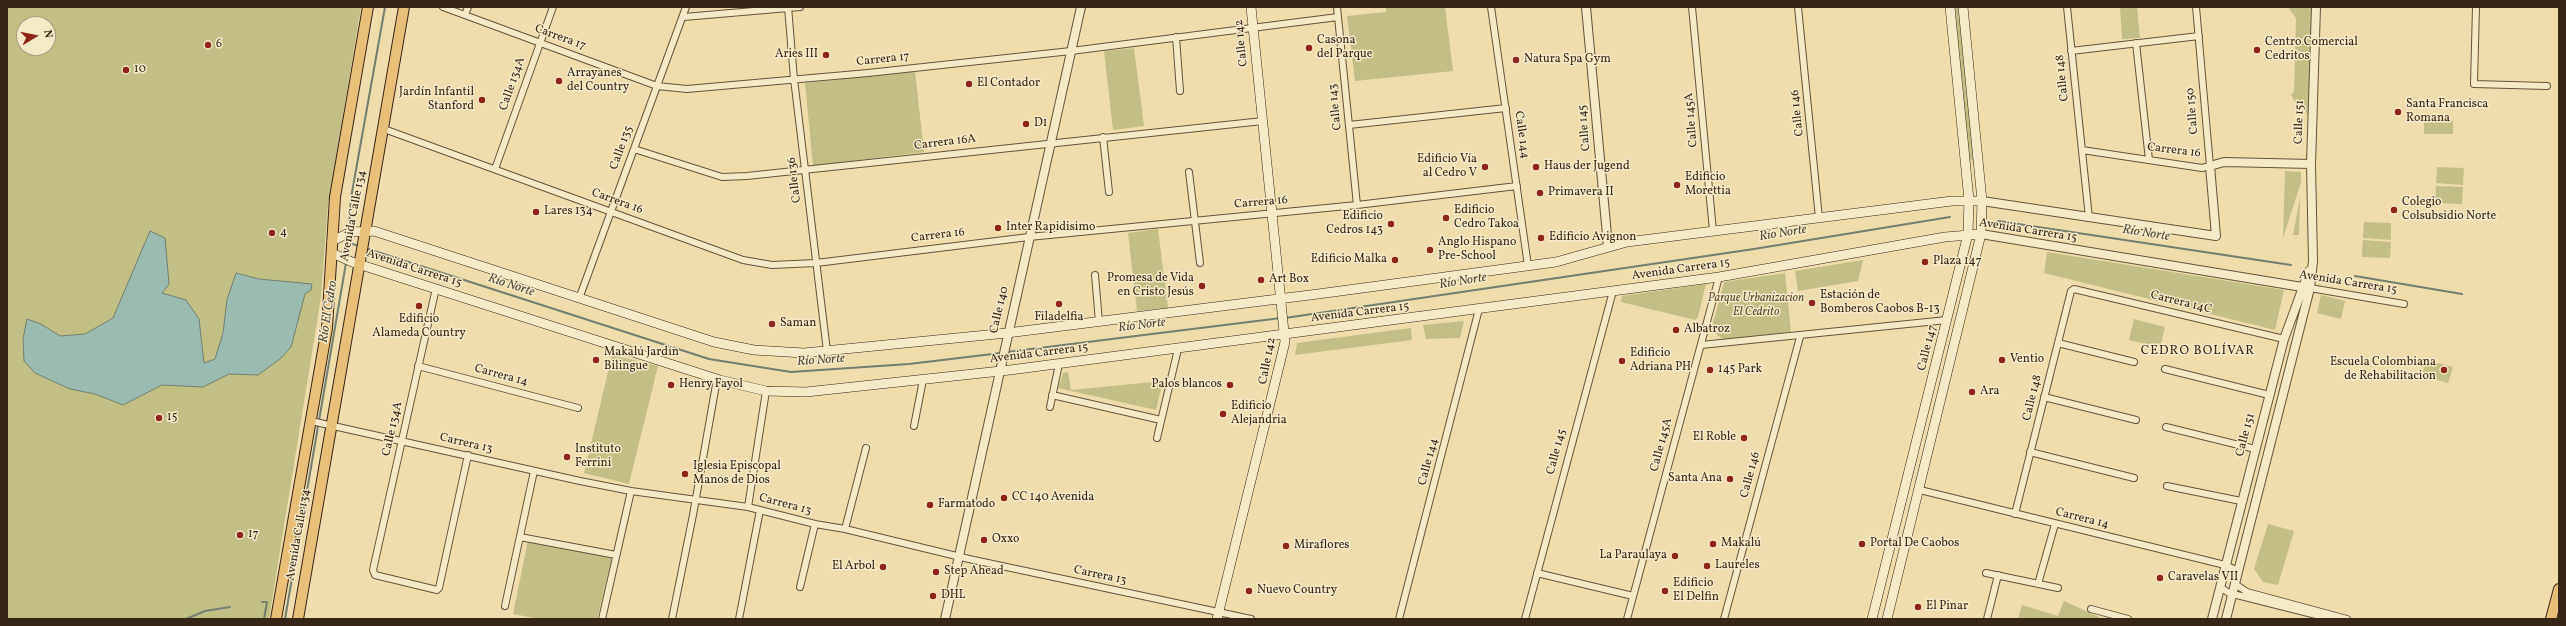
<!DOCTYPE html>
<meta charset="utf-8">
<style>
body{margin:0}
#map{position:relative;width:2566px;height:626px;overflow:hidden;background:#efdeab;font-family:Vollkorn,serif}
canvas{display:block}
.frame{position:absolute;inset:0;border:8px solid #352618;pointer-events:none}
.north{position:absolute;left:16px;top:16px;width:40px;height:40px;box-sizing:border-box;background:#f5eac8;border:1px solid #a89c82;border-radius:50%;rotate:80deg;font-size:11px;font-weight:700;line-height:16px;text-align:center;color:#352618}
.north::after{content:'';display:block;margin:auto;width:14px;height:18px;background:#8f2418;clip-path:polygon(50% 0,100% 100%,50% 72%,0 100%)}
</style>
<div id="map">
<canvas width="2566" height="626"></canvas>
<div class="frame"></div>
<div class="north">N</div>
</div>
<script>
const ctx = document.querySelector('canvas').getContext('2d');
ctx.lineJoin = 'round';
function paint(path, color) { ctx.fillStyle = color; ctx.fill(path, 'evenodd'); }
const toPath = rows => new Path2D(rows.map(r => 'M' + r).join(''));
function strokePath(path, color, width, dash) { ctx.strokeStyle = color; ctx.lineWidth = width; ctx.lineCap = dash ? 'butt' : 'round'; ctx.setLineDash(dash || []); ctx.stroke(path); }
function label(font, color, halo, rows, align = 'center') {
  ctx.font = font + ' Vollkorn,serif'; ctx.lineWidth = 3; ctx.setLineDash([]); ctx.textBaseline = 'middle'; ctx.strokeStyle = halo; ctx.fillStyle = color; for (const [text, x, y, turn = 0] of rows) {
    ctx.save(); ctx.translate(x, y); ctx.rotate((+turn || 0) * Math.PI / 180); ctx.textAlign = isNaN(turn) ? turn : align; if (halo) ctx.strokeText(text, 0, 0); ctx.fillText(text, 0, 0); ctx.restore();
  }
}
paint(toPath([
 [7,7,361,7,328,205,321,297,269,619,7,619],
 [24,24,48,24,48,48,24,48],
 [1386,7,1445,7,1453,71,1355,81,1347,16,1386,12],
 [1952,7,1959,7,1975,160,1968,161],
 [2120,7,2137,7,2140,38,2122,39],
 [2288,7,2312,7,2309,119,2301,101,2299,103,2300,110,2291,95,2294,91,2296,18],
 [1134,48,1144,126,1113,130,1104,51],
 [915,71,924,152,813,166,805,83],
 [2424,120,2453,121,2453,134,2424,134],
 [2437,167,2464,168,2463,185,2436,183],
 [2285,171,2301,172,2301,182,2283,238],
 [2436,186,2463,187,2462,204,2435,203],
 [2300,198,2299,235,2293,235],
 [2364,222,2391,223,2391,240,2363,238],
 [1158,229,1168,308,1137,311,1128,233],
 [2363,240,2391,242,2390,258,2362,257],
 [2047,252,2284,290,2275,330,2044,273],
 [1863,260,1858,281,1798,291,1795,271],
 [1785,273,1791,332,1723,339,1711,330,1724,282],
 [1706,284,1698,317,1695,320,1621,302,1622,296],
 [2321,295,2345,301,2341,319,2317,313],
 [2134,319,2165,327,2160,347,2129,340],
 [1464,321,1460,338,1426,339,1423,325],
 [1411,328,1412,340,1295,355,1297,343],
 [612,355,658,366,629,484,584,473],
 [2426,360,2453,367,2448,383,2422,376],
 [1068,372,1071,390,1163,381,1156,410,1058,388,1063,373],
 [2268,524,2294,531,2278,585,2263,582,2254,569],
 [528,540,612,557,597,619,540,619,513,614],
 [2064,601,2101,618,2018,619,2022,605,2058,616]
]), '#c1bf83');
const water = toPath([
 [150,231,165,238,169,284,162,293,186,300,199,319,204,363,215,359,223,333,227,300,236,273,259,279,312,284,311,290,305,294,291,347,280,359,258,375,229,374,203,387,162,385,123,405,95,394,70,389,35,373,24,361,23,339,27,319,41,324,60,336,85,334,113,318,150,231]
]);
paint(water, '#9bbbb0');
strokePath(water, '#727f73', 1);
strokePath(toPath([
 [1998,221,2291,265],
 [349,229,351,198,385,7],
 [349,243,359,246],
 [365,248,709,359,791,372,909,364,1001,353],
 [347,257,349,236],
 [2355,276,2462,294],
 [1285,318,1754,249,1950,217],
 [1007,352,1281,318],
 [262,602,267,602,264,619],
 [186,619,205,611,230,607],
 [285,619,346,263]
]), '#727f73', 2);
const minor = toPath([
 [443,7,657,86,687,89,868,73,1071,51,1338,17],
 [788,7,794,79,827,351],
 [1337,7,1357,205],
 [1491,7,1528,266],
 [1692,7,1713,231],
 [1798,7,1819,218],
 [2067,7,2089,218],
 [2476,7,2474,84,2547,86],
 [465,15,468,7],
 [684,17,800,7],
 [1176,37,1180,91],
 [2136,43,2149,160],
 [2071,51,2199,36],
 [1349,125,1506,108],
 [384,129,743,260,772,265,816,263,1029,237,1357,205,1517,186],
 [1103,137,1109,192],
 [634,149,722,177,747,176,1263,121],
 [2082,150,2202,168,2210,166,2196,7],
 [495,169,553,7],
 [1189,172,1200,263],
 [1095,275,1099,322],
 [436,288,373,570,375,575,437,590,439,588,468,455],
 [2310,288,2404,304],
 [580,296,686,7],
 [2058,343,2134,362],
 [1701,345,1947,320],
 [418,366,578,408],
 [2165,369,2269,395],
 [1052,395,1161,420],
 [2044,397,2136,420],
 [1050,407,1059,364],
 [311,421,580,481,631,491,748,507,815,524,845,529,969,559,1251,619],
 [914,426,923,380],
 [2166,427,2255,449],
 [1157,438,1178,349],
 [2030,452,2134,478],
 [2167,486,2241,501],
 [1920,490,2225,565,2238,571],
 [748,507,766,391],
 [2015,514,2071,291,2074,289,2284,339],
 [845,529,866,448],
 [520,537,616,555],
 [1537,573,1633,596],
 [1986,573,2058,588],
 [2038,584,2055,524],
 [2235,584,2247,592,2347,619],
 [800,587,815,524],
 [2220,587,2229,593,2332,619],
 [505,606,534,471],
 [2091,609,2128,619],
 [602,619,631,491],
 [672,619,693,515,717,379],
 [739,619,760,510],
 [1399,619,1479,309],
 [1525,619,1613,291],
 [1627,619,1719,277],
 [1724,619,1800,337],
 [1987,619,1998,575]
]);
const tertiary = toPath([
 [1586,7,1608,246],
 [1982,201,2216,236,2210,166,2224,162,2311,164],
 [1981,234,2308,288],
 [945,619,1081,7],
 [2212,619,2284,339,2309,271],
 [2226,619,2310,288,2313,261,2311,164,2316,7]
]);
const secondary = toPath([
 [332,241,351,232,374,231,714,342,754,350,804,353,1007,333,1318,294,1556,262,1627,242,1952,201,1982,201],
 [332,253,352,262,720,380,766,391,806,392,1010,370,1719,277,1945,237,1981,234],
 [1217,619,1285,342,1251,7],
 [1872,619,1968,234,1969,200,1950,7],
 [1887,619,1981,234,1982,201,1963,7]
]);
const primary = toPath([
 [276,619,327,328,335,197,368,7],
 [298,619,404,7],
 [2551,619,2559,589]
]);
strokePath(minor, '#64543d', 8);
strokePath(tertiary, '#64543d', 10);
strokePath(secondary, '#352618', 10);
strokePath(primary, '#352618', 12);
strokePath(minor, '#f5eac8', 6);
strokePath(tertiary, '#f5eac8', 8);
strokePath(secondary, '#f5eac8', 9);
strokePath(primary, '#e8bf76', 10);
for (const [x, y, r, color] of [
 [208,45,4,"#8f2418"],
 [1309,48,4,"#8f2418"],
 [2257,50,4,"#8f2418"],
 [826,55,4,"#8f2418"],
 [1516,60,4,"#8f2418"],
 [126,70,4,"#8f2418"],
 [559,81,4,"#8f2418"],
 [969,84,4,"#8f2418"],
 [482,100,4,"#8f2418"],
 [2398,112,4,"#8f2418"],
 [1026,124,4,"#8f2418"],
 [1485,167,4,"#8f2418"],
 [1536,167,4,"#8f2418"],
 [1677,185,4,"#8f2418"],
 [1540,193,4,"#8f2418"],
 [2394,210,4,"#8f2418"],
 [536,212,4,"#8f2418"],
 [1446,218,4,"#8f2418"],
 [1391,224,4,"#8f2418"],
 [998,228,4,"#8f2418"],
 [272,233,4,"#8f2418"],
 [1541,238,4,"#8f2418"],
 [1430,250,4,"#8f2418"],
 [1395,260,4,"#8f2418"],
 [1925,262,4,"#8f2418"],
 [1261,280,4,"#8f2418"],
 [1202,286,4,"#8f2418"],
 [1812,303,4,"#8f2418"],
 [1059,304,4,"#8f2418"],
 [419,306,4,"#8f2418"],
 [772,324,4,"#8f2418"],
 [1676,330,4,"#8f2418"],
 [596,360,4,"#8f2418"],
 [2002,360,4,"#8f2418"],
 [1622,361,4,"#8f2418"],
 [1710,370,4,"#8f2418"],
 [2444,370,4,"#8f2418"],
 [671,385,4,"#8f2418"],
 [1230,385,4,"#8f2418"],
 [1972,392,4,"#8f2418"],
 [1223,414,4,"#8f2418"],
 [159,418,4,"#8f2418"],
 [1744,438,4,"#8f2418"],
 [567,457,4,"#8f2418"],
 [685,474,4,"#8f2418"],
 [1730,479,4,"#8f2418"],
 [1004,498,4,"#8f2418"],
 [930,505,4,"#8f2418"],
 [240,535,4,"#8f2418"],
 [984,540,4,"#8f2418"],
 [1713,544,4,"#8f2418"],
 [1862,544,4,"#8f2418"],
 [1286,546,4,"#8f2418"],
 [1675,556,4,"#8f2418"],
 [1707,566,4,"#8f2418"],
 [883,567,4,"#8f2418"],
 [936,572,4,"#8f2418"],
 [2160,578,4,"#8f2418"],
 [1249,591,4,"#8f2418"],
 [1665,591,4,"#8f2418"],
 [933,596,4,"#8f2418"],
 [1918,607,4,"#8f2418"]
]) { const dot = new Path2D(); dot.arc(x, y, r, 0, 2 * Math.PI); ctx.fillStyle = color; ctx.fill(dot); strokePath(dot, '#f5eac8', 1.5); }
label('12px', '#352618', '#f5eac8', [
 ["Carrera 17",560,38,20],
 ["Calle 142",1242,43,-96],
 ["Carrera 17",883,60,-6],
 ["Calle 148",2063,78,-96],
 ["Calle 134A",513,84,-71],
 ["Calle 143",1336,107,-96],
 ["Calle 150",2193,111,-95],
 ["Calle 146",1798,113,-96],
 ["Calle 145A",1692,120,-95],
 ["Calle 151",2300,122,-88],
 ["Calle 145",1585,128,-95],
 ["Calle 144",1521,135,82],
 ["Carrera 16A",945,143,-7],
 ["Calle 135",622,148,-70],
 ["Carrera 16",2174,151,7],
 ["Calle 136",795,180,-97],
 ["Carrera 16",617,202,20],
 ["Carrera 16",1261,203,-5],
 ["Avenida Calle 134",354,216,-79],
 ["Avenida Carrera 15",2028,231,9],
 ["Carrera 16",938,236,-7],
 ["Avenida Carrera 15",414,269,18],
 ["Avenida Carrera 15",1681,270,-8],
 ["Avenida Carrera 15",2348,283,9],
 ["Carrera 14C",2181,303,14],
 ["Calle 140",1000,310,-77],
 ["Avenida Carrera 15",1360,313,-7],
 ["Calle 147",1928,348,-76],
 ["Avenida Carrera 15",1039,354,-7],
 ["Calle 142",1268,361,-79],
 ["Carrera 14",501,376,15],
 ["Calle 148",2033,398,-76],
 ["Calle 134A",393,429,-77],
 ["Calle 151",2246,435,-75],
 ["Carrera 13",466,444,13],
 ["Calle 145A",1662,445,-75],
 ["Calle 145",1557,452,-75],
 ["Calle 144",1429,462,-75],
 ["Calle 146",1751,475,-75],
 ["Carrera 13",785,505,15],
 ["Carrera 14",2082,519,14],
 ["Avenida Calle 134",299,535,-80],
 ["Carrera 13",1100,576,12]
]);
label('12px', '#352618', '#f5eac8', [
 ["Casona",1317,41],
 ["del Parque",1317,55],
 ["Centro Comercial",2265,43],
 ["Cedritos",2265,57],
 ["6",216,45],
 ["Aries III",818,55,"right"],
 ["Natura Spa Gym",1524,60],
 ["10",134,70],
 ["Arrayanes",567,74],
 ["del Country",567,88],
 ["El Contador",977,84],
 ["Jardín Infantil",474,93,"right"],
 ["Stanford",474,107,"right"],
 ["Santa Francisca",2406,105],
 ["Romana",2406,119],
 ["D1",1034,124],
 ["Edificio Vía",1477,160,"right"],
 ["al Cedro V",1477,174,"right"],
 ["Haus der Jugend",1544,167],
 ["Edificio",1685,178],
 ["Morettia",1685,192],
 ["Primavera II",1548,193],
 ["Colegio",2402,203],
 ["Colsubsidio Norte",2402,217],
 ["Edificio",1454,211],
 ["Cedro Takoa",1454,225],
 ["Lares 134",544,212],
 ["Edificio",1383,217,"right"],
 ["Cedros 143",1383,231,"right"],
 ["Inter Rapidisimo",1006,228],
 ["4",280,233],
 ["Edificio Avignon",1549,238],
 ["Anglo Hispano",1438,243],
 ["Pre-School",1438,257],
 ["Edificio Malka",1387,260,"right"],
 ["Plaza 147",1933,262],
 ["Promesa de Vida",1194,279,"right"],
 ["en Cristo Jesús",1194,293,"right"],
 ["Art Box",1269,280],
 ["Estación de",1820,296],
 ["Bomberos Caobos B-13",1820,310],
 ["Filadelfia",1059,318,"center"],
 ["Edificio",419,320,"center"],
 ["Alameda Country",419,334,"center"],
 ["Saman",780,324],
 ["Albatroz",1684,330],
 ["Makalú Jardín",604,353],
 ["Bilingue",604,367],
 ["Edificio",1630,354],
 ["Adriana PH",1630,368],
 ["Ventio",2010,360],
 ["Escuela Colombiana",2436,363,"right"],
 ["de Rehabilitacion",2436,377,"right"],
 ["145 Park",1718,370],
 ["Henry Fayol",679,385],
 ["Palos blancos",1222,385,"right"],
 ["Ara",1980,392],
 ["Edificio",1231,407],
 ["Alejandria",1231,421],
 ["15",167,418],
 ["El Roble",1736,438,"right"],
 ["Instituto",575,450],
 ["Ferrini",575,464],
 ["Iglesia Episcopal",693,467],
 ["Manos de Dios",693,481],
 ["Santa Ana",1722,479,"right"],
 ["CC 140 Avenida",1012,498],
 ["Farmatodo",938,505],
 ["17",248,535],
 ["Oxxo",992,540],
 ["Makalú",1721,544],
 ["Portal De Caobos",1870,544],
 ["Miraflores",1294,546],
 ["La Paraulaya",1667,556,"right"],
 ["Laureles",1715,566],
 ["El Arbol",875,567,"right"],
 ["Step Ahead",944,572],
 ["Caravelas VII",2168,578],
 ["Edificio",1673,584],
 ["El Delfin",1673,598],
 ["Nuevo Country",1257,591],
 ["DHL",941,596],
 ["El Pinar",1926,607]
], 'left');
label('italic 12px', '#584c33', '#f5eac8', [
 ["Parque Urbanizacion",1756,299],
 ["El Cedrito",1756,313]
]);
label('italic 13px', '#4e4b3e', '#f5eac8', [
 ["Río Norte",1783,234,-9],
 ["Río Norte",2146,234,9],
 ["Río Norte",1463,282,-9],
 ["Río Norte",511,286,18],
 ["Río El Cedro",329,312,-81],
 ["Río Norte",1142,326,-7],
 ["Río Norte",821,361,-4]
]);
ctx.letterSpacing = '1px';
label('13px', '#352618', '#f5eac8', [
 ["CEDRO BOLÍVAR",2198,352]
]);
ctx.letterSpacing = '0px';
</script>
